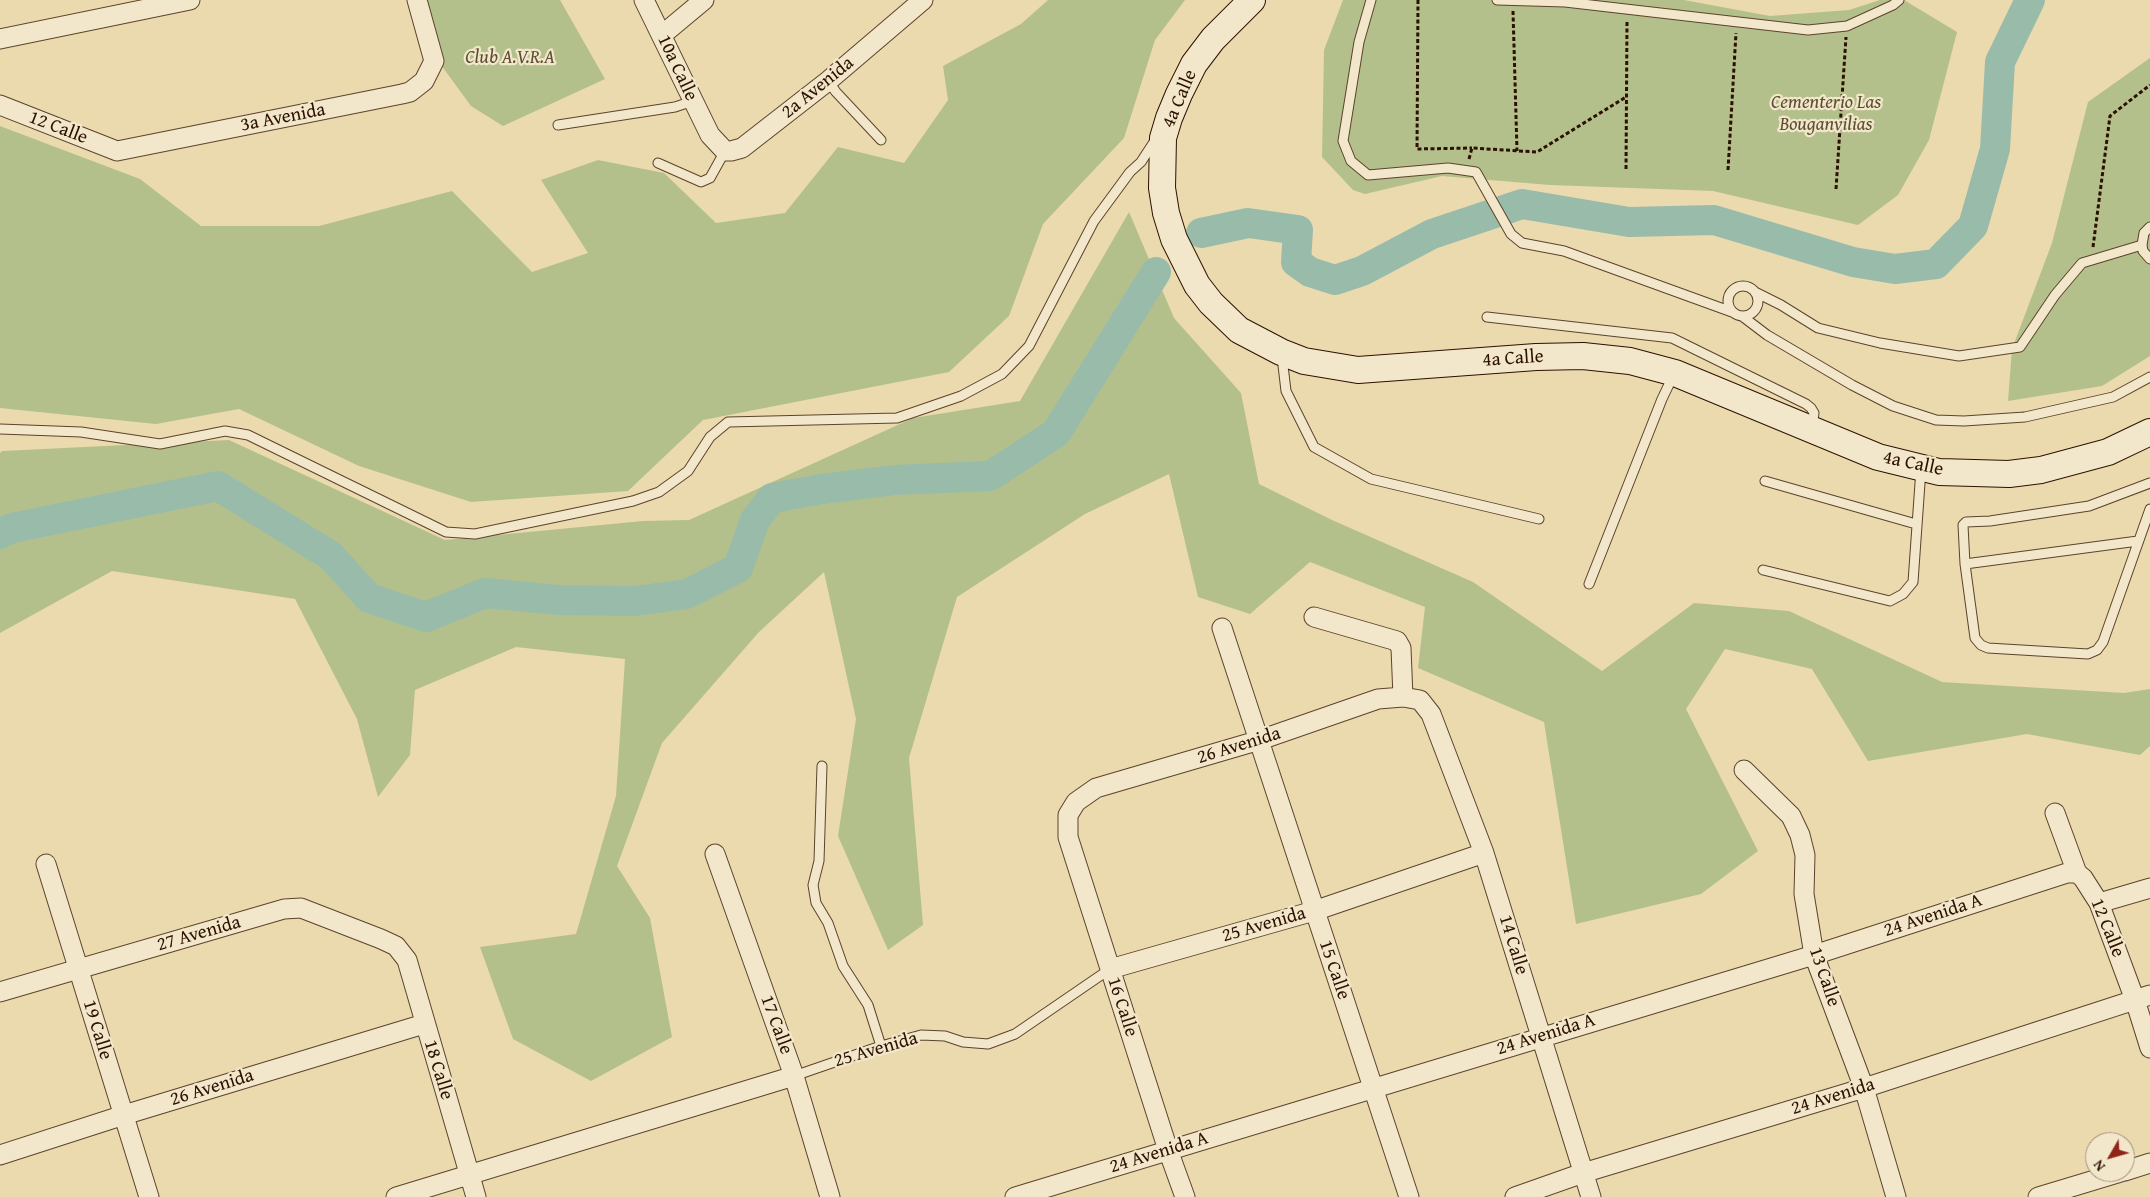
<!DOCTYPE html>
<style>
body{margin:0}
#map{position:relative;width:2150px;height:1197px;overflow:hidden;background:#ebdaae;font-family:"Gentium Book Plus",serif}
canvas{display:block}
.north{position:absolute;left:2085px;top:1132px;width:50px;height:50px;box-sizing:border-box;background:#f2e7ca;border:1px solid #a3917a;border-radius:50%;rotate:232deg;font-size:14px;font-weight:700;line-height:20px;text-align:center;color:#2c1101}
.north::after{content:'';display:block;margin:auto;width:18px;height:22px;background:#8f2418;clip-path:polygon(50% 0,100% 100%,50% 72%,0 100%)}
</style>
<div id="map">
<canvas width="2150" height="1197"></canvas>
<div class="north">N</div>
</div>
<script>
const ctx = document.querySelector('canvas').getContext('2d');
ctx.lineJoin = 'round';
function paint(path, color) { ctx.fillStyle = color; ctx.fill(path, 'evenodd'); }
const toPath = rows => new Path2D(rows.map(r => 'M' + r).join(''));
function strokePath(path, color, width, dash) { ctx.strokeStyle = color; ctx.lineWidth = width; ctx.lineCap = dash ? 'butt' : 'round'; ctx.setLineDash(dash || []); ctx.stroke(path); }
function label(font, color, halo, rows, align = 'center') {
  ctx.font = font + ' "Gentium Book Plus",serif'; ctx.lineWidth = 4.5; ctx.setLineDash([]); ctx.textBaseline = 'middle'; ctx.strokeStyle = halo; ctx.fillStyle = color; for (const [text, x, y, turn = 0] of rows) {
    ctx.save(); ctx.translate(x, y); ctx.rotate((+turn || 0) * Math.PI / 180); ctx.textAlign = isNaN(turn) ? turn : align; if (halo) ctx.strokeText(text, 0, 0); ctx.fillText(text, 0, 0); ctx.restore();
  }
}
paint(toPath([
 [418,0,560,0,605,79,503,126,471,106,433,54],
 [1048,0,1185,0,1155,40,1124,138,1043,224,1009,316,949,372,703,420,628,491,471,502,359,466,239,409,156,424,0,408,0,126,140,179,201,226,319,226,452,191,532,272,588,253,541,180,598,160,664,173,716,223,785,213,838,147,904,163,948,100,943,66,1021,24],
 [1343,0,1684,0,1770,16,1849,10,1880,0,1904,0,1957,32,1929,140,1898,195,1858,225,1713,191,1550,185,1442,176,1365,194,1353,190,1322,157,1324,50],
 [2150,58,2150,356,2102,386,2008,401,2012,349,2052,243,2088,102],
 [1129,212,1174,318,1241,393,1259,484,1332,520,1473,582,1602,671,1694,603,1789,611,1942,682,2124,693,2150,689,2150,746,2140,755,2027,734,1868,761,1812,669,1725,649,1686,709,1758,851,1701,894,1576,924,1544,722,1418,668,1425,607,1310,562,1250,614,1198,597,1169,474,1085,514,957,597,909,758,923,925,888,950,838,836,856,719,824,572,759,632,662,743,617,866,650,918,672,1037,591,1081,513,1039,480,947,576,934,616,796,625,659,516,647,415,690,410,755,378,797,357,719,295,599,112,571,0,633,0,453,2,451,229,440,445,540,643,521,689,520,913,418,1020,401]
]), '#b4c08c');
strokePath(toPath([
 [1201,233,1248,223,1298,230,1296,262,1310,272,1335,280,1362,271,1432,234,1522,204,1629,222,1714,220,1853,262,1895,269,1936,264,1973,226,1995,149,2000,62,2030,0],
 [0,534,12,528,218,486,331,556,369,598,426,617,485,593,558,600,635,601,687,594,738,568,755,520,772,498,822,489,894,480,990,476,1056,433,1156,272]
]), '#98bbaa', 30);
const lane = toPath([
 [1371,0,1359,42,1343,141,1351,161,1368,175,1448,168,1476,172,1511,234,1522,243,1564,251,1732,312],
 [1497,0,1565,2,1808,30,1847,26,1893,5,1899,0],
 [828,81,836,92,881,140],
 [558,125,675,107,693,101],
 [658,163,701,182,710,178,725,151],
 [2150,227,2144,233,2142,245,2143,251,2150,259],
 '1728 301a15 15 0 1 1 30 0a15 15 0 1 1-30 0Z',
 [1755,292,1781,305,1818,328,1880,343,1959,356,2020,347,2055,295,2082,263,2142,245],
 [1742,316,1767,335,1852,385,1893,406,1936,420,1964,421,2025,417,2113,397,2150,377],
 [1487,317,1672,338,1806,404,1811,408,1814,413,1812,427],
 [1282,357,1286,391,1314,447,1371,479,1539,519],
 [0,429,81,432,160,444,225,431,248,435,446,532,475,534,633,501,659,492,688,471,710,437,728,422,897,418,961,396,1002,374,1029,346,1094,221,1130,172,1141,162,1156,139],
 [1765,481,1916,524],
 [2150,483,2089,506,1990,521,1966,522,1963,525,1965,564,1975,638,1981,645,1988,648,2088,654,2097,650,2103,642,2150,509],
 [1965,564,2138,541],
 [1763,570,1890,601,1903,594,1913,582,1921,469],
 [1589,584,1662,399,1673,376],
 [822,766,819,861,813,885,816,903,828,923,843,966,868,1005,881,1046],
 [794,1076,881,1046,921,1035,945,1036,963,1042,988,1044,1015,1034,1110,969]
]);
const street = toPath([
 [644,0,710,135,725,151,731,151,742,148,828,81,923,0],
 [662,35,704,0],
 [0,39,190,0],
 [0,105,117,151,402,94,410,92,424,81,434,61,417,0],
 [1314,617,1397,641,1401,648,1403,697],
 [1222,628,1409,1197],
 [1744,770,1791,816,1800,835,1805,855,1804,894,1814,955,1864,1088,1896,1197],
 [2055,813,2077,873,2083,878,2099,903,2135,1000,2150,1048],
 [715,854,794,1076,830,1197],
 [46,864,149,1197],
 [2099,903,2150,888],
 [1110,969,1314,911,1484,853],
 [0,992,284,909,301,908,381,939,396,946,407,960,476,1197],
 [0,1155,124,1115,424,1024],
 [2125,1171,2150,1163],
 [396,1197,794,1076],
 [1015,1197,1814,955,2067,873,2077,873],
 [1185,1197,1168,1150,1068,837,1068,815,1076,802,1096,788,1260,740,1378,699,1403,697,1420,700,1431,714,1484,853,1591,1197],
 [1515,1197,1583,1173,1864,1088,2150,995],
 [2038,1197,2121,1172]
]);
const secondary = toPath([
 [1252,0,1213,39,1194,64,1179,94,1169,118,1163,138,1162,188,1166,213,1174,239,1197,285,1211,303,1239,330,1281,352,1304,361,1358,370,1536,357,1583,356,1630,361,1675,373,1878,457,1939,472,2009,474,2041,470,2108,452,2150,432]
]);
strokePath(lane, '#5c432c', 11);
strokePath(street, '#5c432c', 21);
strokePath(secondary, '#2c1101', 28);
strokePath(toPath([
 [1418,0,1417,149,1472,148],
 [1513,11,1517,151],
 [1469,159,1472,148,1537,152,1626,97],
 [1626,169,1627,22],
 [1728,170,1736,33],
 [1836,189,1846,37],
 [2093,247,2110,116,2150,85]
]), '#2c1101', 3, [4, 2.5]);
strokePath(lane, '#f2e7ca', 9);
strokePath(street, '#f2e7ca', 19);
strokePath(secondary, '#f2e7ca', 26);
label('italic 19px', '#5c4e32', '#f2e7ca', [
 ["Club A.V.R.A",510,58],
 ["Cementerio Las",1826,103],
 ["Bouganvilias",1826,125]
]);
label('19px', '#2c1101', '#f2e7ca', [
 ["10a Calle",677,68,65],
 ["2a Avenida",818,88,-39],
 ["4a Calle",1180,99,-67],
 ["3a Avenida",283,118,-11],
 ["12 Calle",58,128,21],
 ["4a Calle",1513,359,-4],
 ["4a Calle",1913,464,12],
 ["26 Avenida",1239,746,-17],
 ["24 Avenida A",1933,916,-18],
 ["25 Avenida",1264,925,-16],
 ["12 Calle",2107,928,68],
 ["27 Avenida",199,934,-16],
 ["14 Calle",1513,945,73],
 ["15 Calle",1334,970,71],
 ["13 Calle",1824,977,71],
 ["16 Calle",1122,1007,72],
 ["17 Calle",776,1025,70],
 ["19 Calle",97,1030,73],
 ["24 Avenida A",1546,1035,-17],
 ["25 Avenida",876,1050,-16],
 ["18 Calle",438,1070,73],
 ["26 Avenida",212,1088,-17],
 ["24 Avenida",1833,1097,-17],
 ["24 Avenida A",1159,1153,-17]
]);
</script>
